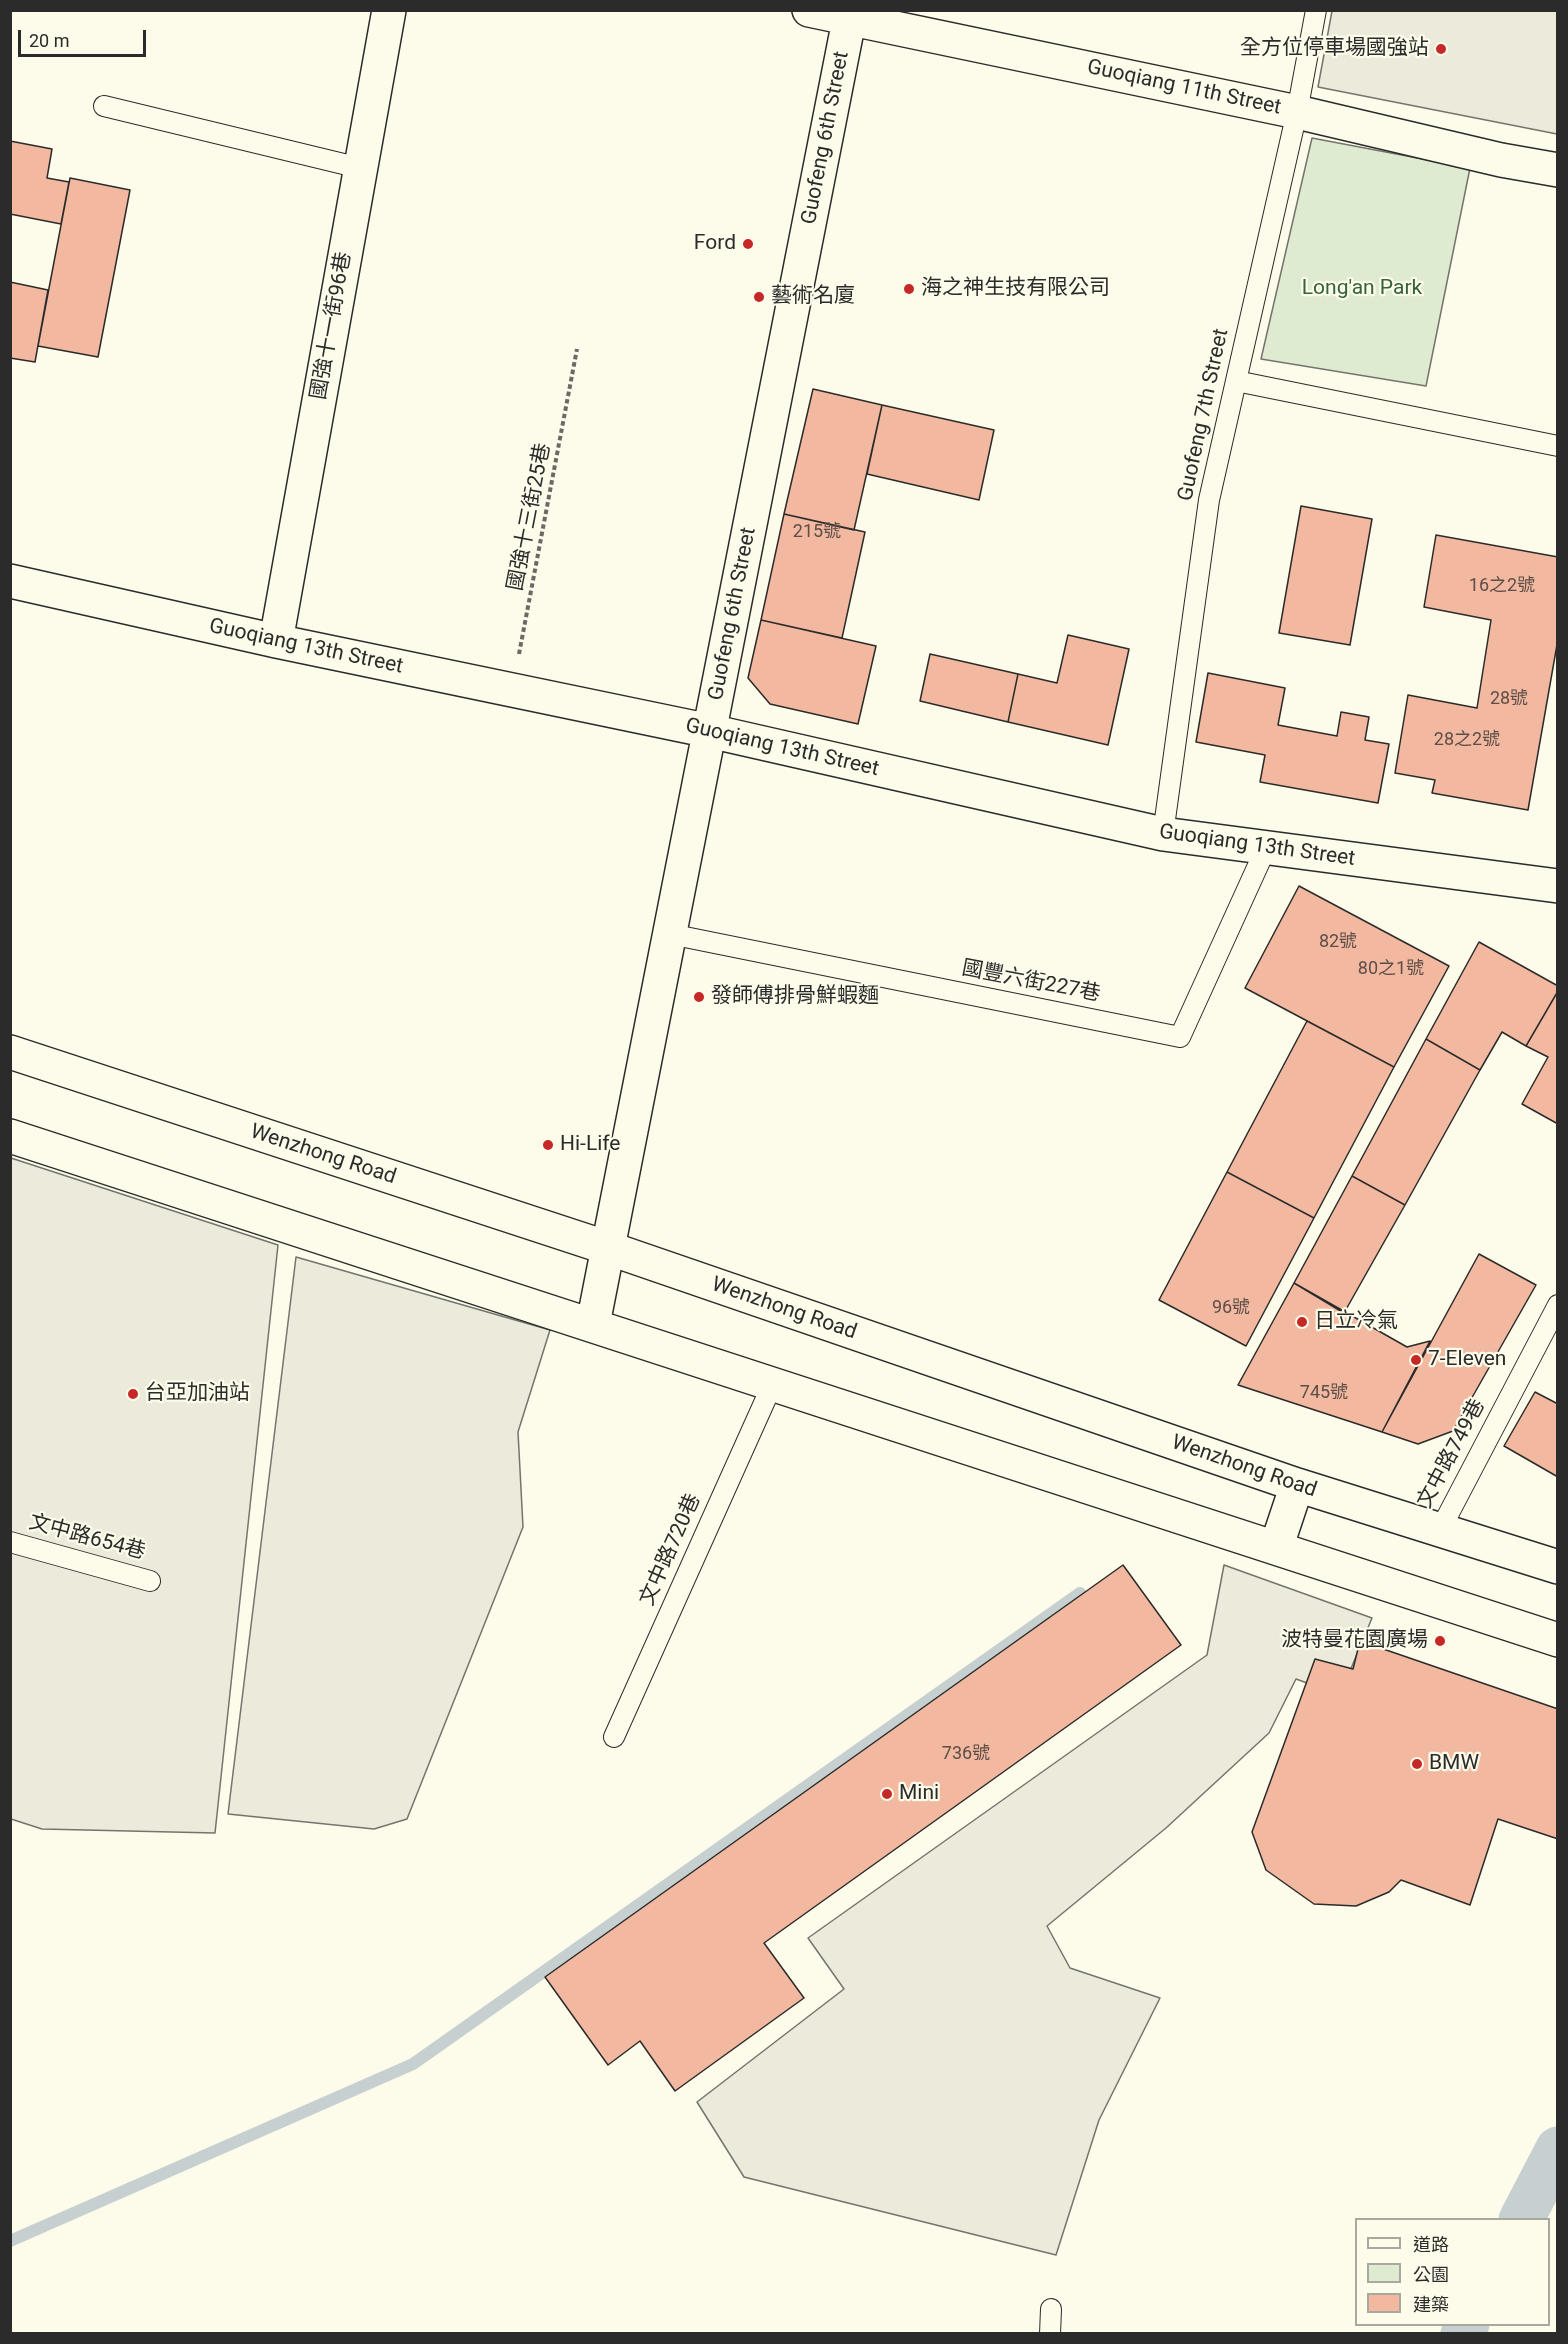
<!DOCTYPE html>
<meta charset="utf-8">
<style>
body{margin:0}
#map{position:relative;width:1568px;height:2344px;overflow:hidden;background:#fdfbea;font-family:Roboto,"Noto Sans TC",sans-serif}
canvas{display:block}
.frame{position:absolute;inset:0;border:12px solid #2b2b2b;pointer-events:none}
.legend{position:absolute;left:1355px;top:2218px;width:195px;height:108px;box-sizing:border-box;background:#fdfbea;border:2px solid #a9a89e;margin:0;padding:8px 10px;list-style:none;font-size:18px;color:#2b2b2b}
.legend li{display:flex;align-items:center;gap:12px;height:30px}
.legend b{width:30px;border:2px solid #a9a89e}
.scale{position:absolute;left:18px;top:30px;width:128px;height:27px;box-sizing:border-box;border:3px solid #2b2b2b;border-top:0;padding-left:8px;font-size:18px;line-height:21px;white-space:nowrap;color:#2b2b2b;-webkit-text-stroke:4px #fdfbea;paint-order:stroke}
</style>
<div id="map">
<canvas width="1568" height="2344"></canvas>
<div class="frame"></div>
<ul class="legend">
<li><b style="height:8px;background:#fdfbea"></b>道路</li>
<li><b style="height:16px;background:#deebd1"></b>公園</li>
<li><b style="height:16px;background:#f2b8a0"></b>建築</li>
</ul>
<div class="scale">20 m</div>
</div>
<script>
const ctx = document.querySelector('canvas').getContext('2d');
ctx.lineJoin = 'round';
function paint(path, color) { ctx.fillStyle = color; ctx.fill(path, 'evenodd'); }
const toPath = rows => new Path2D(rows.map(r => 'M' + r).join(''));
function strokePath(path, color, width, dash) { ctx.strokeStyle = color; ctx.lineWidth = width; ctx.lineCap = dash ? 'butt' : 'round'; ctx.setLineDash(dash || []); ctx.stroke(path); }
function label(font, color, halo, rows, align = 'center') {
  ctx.font = font + ' Roboto,"Noto Sans TC",sans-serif'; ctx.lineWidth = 4.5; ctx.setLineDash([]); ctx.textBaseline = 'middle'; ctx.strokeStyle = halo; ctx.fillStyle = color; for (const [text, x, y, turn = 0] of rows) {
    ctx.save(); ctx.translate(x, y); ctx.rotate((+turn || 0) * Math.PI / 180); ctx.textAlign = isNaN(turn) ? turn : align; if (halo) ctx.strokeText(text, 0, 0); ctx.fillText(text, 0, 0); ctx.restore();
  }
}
const green = toPath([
 [1312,138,1470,168,1426,386,1261,359,1312,138]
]);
paint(green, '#deebd1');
strokePath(green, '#74746e', 1.5);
const parking = toPath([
 [1332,11,1557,11,1557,134,1318,87,1332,11],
 [11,1158,278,1245,215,1833,42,1829,11,1819,11,1158],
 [296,1257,550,1330,518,1432,523,1527,407,1819,374,1829,228,1814,296,1257],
 [1224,1565,1372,1618,1340,1695,1296,1679,1269,1733,1166,1828,1047,1926,1070,1968,1160,1998,1099,2120,1056,2255,744,2177,697,2102,844,1989,808,1938,1207,1655,1224,1565]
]);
paint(parking, '#eceadb');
strokePath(parking, '#74746e', 1.5);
strokePath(toPath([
 [10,2241,413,2064,1080,1593]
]), '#c7d0d0', 12);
strokePath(toPath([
 [1521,2220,1558,2149],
 [1463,2334,1467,2324]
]), '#c7d0d0', 45);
const building = toPath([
 [10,141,52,149,47,178,69,182,61,224,10,214,10,141],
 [70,178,130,190,98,357,38,346,70,178],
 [10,282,48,290,35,362,10,358,10,282],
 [813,389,882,405,854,530,784,514,813,389],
 [882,405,994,430,979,500,867,474,882,405],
 [1301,506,1372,519,1350,645,1279,633,1301,506],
 [784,514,865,532,842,638,761,620,784,514],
 [1436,535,1558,557,1558,639,1528,810,1432,793,1435,780,1395,773,1408,695,1477,708,1491,620,1424,607,1436,535],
 [761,620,876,646,858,724,770,704,748,678,761,620],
 [1068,635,1129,649,1108,745,1008,722,1018,674,1057,683,1068,635],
 [930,654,1018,674,1008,722,920,701,930,654],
 [1208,673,1285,688,1278,725,1337,736,1341,712,1369,717,1365,740,1389,744,1378,803,1260,782,1265,755,1196,742,1208,673],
 [1299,886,1449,966,1394,1067,1245,988,1299,886],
 [1479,942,1558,986,1558,991,1526,1046,1502,1032,1480,1070,1426,1039,1479,942],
 [1558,991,1558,1124,1522,1104,1548,1057,1526,1046,1558,991],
 [1307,1021,1394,1067,1314,1218,1227,1172,1307,1021],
 [1426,1039,1480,1070,1405,1205,1352,1176,1426,1039],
 [1227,1172,1314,1218,1246,1346,1159,1300,1227,1172],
 [1352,1176,1405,1205,1344,1313,1294,1283,1352,1176],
 [1479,1254,1536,1285,1453,1431,1418,1444,1382,1432,1479,1254],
 [1294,1283,1407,1347,1430,1341,1382,1432,1238,1385,1294,1283],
 [1535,1392,1558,1404,1558,1477,1504,1446,1535,1392],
 [1123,1565,1181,1645,764,1943,804,1998,675,2091,640,2041,608,2065,545,1977,1123,1565],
 [1360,1641,1558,1709,1558,1839,1498,1819,1470,1905,1401,1880,1389,1892,1356,1906,1314,1904,1266,1870,1252,1832,1315,1659,1353,1669,1360,1641]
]);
paint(building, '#f2b8a0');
strokePath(building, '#2b2b2b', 1.5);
const service = toPath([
 [104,106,360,168],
 [1236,381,1558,446],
 [1163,834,1209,500,1297,112,1316,10],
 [670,934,1180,1037,1266,848],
 [1440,1530,1558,1305],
 [10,1542,150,1581],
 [614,1737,773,1383],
 [1050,2334,1051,2309]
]);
const minor = toPath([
 [809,10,1297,112,1501,160,1558,170],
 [10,581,276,641,710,731,1163,834,1558,886],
 [276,641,389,10],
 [593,1324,851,10]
]);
const tertiary = toPath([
 [10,1052,608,1248,1297,1485,1558,1567],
 [10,1136,1558,1640],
 [1276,1548,1297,1485]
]);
strokePath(service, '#2b2b2b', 22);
strokePath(minor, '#2b2b2b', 36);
strokePath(tertiary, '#2b2b2b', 36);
strokePath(toPath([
 [519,654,577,349]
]), '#6a6964', 4, [4.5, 3]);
strokePath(service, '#fdfbea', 20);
strokePath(minor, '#fdfbea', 33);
strokePath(tertiary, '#fdfbea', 33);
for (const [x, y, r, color] of [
 [1441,49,6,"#c62828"],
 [748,244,6,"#c62828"],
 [909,289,6,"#c62828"],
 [759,297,6,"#c62828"],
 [699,997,6,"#c62828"],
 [548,1145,6,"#c62828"],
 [1302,1322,6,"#c62828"],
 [1416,1360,6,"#c62828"],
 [133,1394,6,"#c62828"],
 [1440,1641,6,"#c62828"],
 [1417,1764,6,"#c62828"],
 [887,1794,6,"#c62828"]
]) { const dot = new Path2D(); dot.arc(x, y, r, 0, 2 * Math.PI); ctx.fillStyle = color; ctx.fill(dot); strokePath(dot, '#fdfbea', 2); }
label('18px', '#5d4e48', null, [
 ["215號",817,532],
 ["16之2號",1502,586],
 ["28號",1509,699],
 ["28之2號",1467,740],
 ["82號",1338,942],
 ["80之1號",1391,969],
 ["96號",1231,1308],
 ["745號",1324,1393],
 ["736號",966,1754]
]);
label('21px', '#2b2b2b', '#fdfbea', [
 ["全方位停車場國強站",1429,49,"right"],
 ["Ford",736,244,"right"],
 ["海之神生技有限公司",921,289],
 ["藝術名廈",771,297],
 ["發師傅排骨鮮蝦麵",711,997],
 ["Hi-Life",560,1145],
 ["日立冷氣",1314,1322],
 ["7-Eleven",1428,1360],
 ["台亞加油站",145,1394],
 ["波特曼花園廣場",1428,1641,"right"],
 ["BMW",1429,1764],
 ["Mini",899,1794]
], 'left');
label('21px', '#2b2b2b', '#fdfbea', [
 ["Guoqiang 11th Street",1184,88,12],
 ["Guofeng 6th Street",826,138,-79],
 ["國強十一街96巷",332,326,-80],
 ["Guofeng 7th Street",1204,415,-78],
 ["國強十三街25巷",530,517,-79],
 ["Guofeng 6th Street",733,614,-79],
 ["Guoqiang 13th Street",306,647,12],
 ["Guoqiang 13th Street",782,748,13],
 ["Guoqiang 13th Street",1257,846,8],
 ["國豐六街227巷",1031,982,11],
 ["Wenzhong Road",323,1155,18],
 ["Wenzhong Road",784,1309,19],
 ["文中路749巷",1452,1454,-62],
 ["Wenzhong Road",1244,1467,19],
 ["文中路654巷",87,1538,15],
 ["文中路720巷",671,1550,-66]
]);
label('21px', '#34623c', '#fdfbea', [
 ["Long'an Park",1362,289]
]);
</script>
